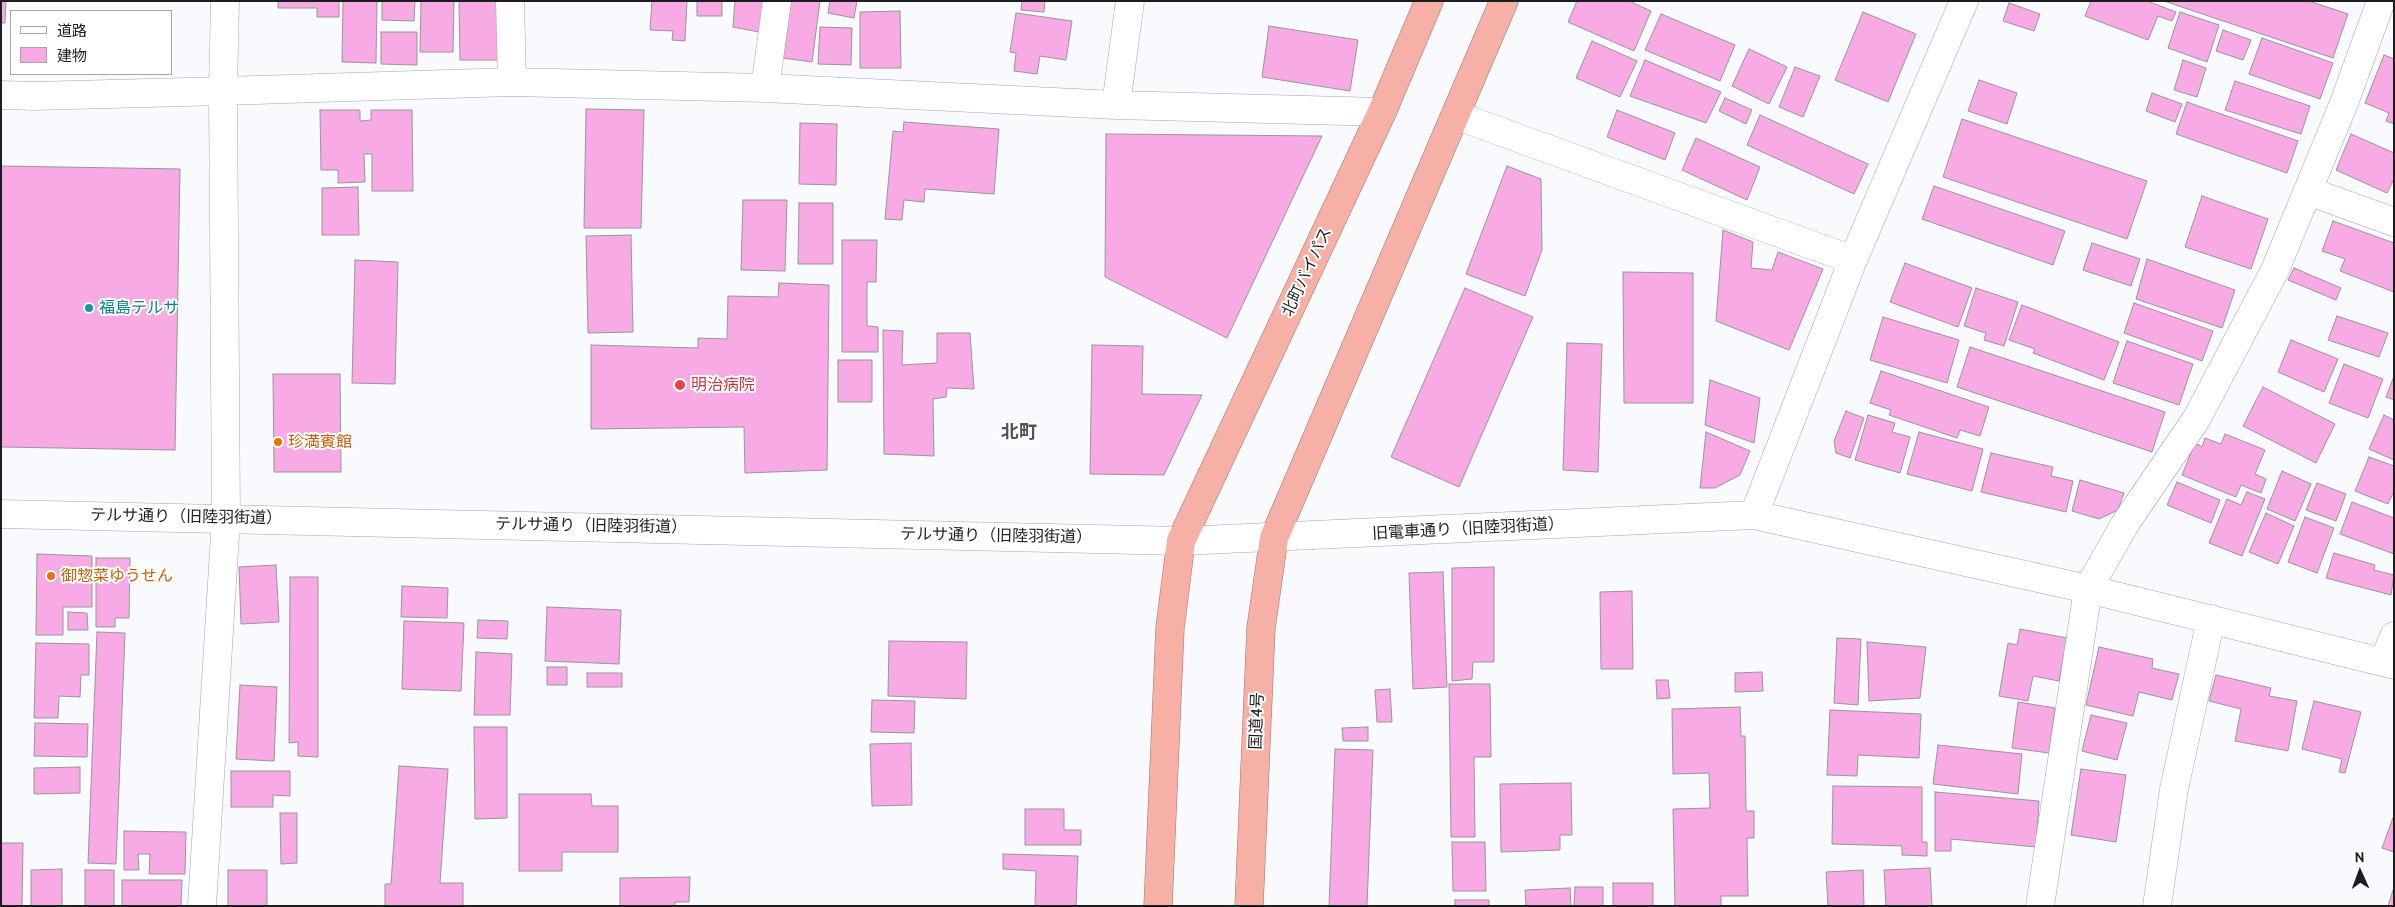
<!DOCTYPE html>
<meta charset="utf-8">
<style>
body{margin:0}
#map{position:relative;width:2395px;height:907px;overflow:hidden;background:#f9fafe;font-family:Cabin,"Noto Sans JP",sans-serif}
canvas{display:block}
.frame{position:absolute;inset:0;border:2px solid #1d1d1f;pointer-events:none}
.legend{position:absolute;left:10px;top:10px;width:162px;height:65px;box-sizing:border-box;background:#fff;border:1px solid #a5a5a5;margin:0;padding:6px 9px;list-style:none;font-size:15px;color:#1d1d1f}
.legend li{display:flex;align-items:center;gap:10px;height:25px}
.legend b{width:25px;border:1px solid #a5a5a5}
.north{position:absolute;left:2335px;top:847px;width:50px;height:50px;-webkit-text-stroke:4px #fff;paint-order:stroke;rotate:358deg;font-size:14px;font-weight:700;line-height:20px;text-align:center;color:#1d1d1f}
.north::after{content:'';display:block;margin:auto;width:18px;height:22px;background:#1d1d1f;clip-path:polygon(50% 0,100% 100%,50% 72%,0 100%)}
</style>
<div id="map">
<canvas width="2395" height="907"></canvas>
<div class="frame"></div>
<ul class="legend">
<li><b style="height:6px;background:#fff"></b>道路</li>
<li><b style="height:14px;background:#f8aae4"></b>建物</li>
</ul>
<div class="north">N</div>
</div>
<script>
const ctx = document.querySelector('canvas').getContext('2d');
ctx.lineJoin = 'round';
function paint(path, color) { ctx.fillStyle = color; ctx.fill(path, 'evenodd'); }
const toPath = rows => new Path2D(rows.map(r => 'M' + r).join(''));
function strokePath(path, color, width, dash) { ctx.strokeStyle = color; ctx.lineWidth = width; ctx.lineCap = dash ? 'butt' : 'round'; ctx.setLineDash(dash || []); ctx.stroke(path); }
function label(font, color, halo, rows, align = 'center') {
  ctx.font = font + ' Cabin,"Noto Sans JP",sans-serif'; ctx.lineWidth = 4; ctx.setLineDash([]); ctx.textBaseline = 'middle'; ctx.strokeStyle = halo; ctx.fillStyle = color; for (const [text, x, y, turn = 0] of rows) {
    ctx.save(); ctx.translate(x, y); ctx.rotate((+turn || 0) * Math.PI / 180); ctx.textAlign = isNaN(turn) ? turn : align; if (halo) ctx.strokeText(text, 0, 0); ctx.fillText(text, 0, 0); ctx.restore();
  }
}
const building = toPath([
 [1,1,6,1,5,23,1,23,1,1],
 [278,1,339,1,339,17,317,17,317,8,278,8,278,1],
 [343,1,377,1,376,63,342,62,343,1],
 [382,1,415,1,414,21,382,20,382,1],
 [421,1,454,1,453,52,420,52,421,1],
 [459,1,499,1,500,60,460,60,459,1],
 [652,1,687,1,685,41,672,40,673,31,650,30,652,1],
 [697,1,722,1,722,16,697,16,697,1],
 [735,1,765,1,759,32,733,27,735,1],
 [791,1,820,1,812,62,783,58,791,1],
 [830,1,857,1,854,18,828,13,830,1],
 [1022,1,1045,1,1044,12,1021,10,1022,1],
 [1577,1,1629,1,1651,11,1634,51,1568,22,1577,1],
 [2091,1,2147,1,2176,12,2172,21,2158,16,2148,40,2085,16,2091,1],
 [2164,1,2309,1,2348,14,2333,58,2164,1],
 [2009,3,2040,14,2034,31,2003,21,2009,3],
 [900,11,901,68,860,68,860,12,900,11],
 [1863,12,1916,34,1888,102,1835,80,1863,12],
 [2180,12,2219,25,2207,62,2168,48,2180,12],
 [1016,13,1072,21,1066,60,1040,56,1037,74,1014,71,1016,53,1010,52,1016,13],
 [1661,14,1735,45,1720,81,1645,50,1661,14],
 [1269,26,1358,40,1350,91,1262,77,1269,26],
 [820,27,852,28,851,65,818,64,820,27],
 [2223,30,2251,40,2243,60,2216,51,2223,30],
 [381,32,417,32,417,65,381,64,381,32],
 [2262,38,2333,63,2320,99,2249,74,2262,38],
 [1592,41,1637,61,1620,97,1576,78,1592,41],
 [1749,49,1787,67,1769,104,1732,86,1749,49],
 [2384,55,2394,59,2394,124,2386,121,2389,113,2365,103,2384,55],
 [1645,60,1721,92,1706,123,1630,96,1645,60],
 [2183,60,2206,68,2197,97,2174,90,2183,60],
 [1795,67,1820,76,1803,117,1779,107,1795,67],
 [1979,80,2017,93,2007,124,1968,111,1979,80],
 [2235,81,2310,106,2301,134,2225,110,2235,81],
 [2152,93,2182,104,2175,122,2146,111,2152,93],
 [1725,98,1752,110,1746,124,1719,111,1725,98],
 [2187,102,2298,141,2287,173,2176,134,2187,102],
 [586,109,644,110,641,228,584,228,586,109],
 [320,110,360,110,360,121,371,120,371,110,412,110,413,191,372,191,372,154,364,154,365,182,338,183,338,170,321,170,320,110],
 [1617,110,1675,133,1665,160,1607,137,1617,110],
 [1760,115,1868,164,1854,194,1747,145,1760,115],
 [1962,119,2147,181,2127,239,1943,177,1962,119],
 [904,122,999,129,994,194,925,189,924,202,904,200,902,220,885,219,893,131,903,132,904,122],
 [800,123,837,124,836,185,799,184,800,123],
 [1106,134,1322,136,1227,338,1105,277,1106,134],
 [2351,134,2394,153,2394,179,2387,193,2336,170,2351,134],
 [1696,138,1760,167,1747,200,1682,170,1696,138],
 [1,166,180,169,175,450,1,447,1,166],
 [1507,166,1541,179,1542,250,1525,296,1466,274,1507,166],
 [1934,186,2065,231,2053,265,1922,219,1934,186],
 [358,187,359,235,322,235,322,188,358,187],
 [2202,196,2268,219,2251,269,2185,247,2202,196],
 [743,200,787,200,785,271,741,270,743,200],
 [799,203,833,203,833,264,798,264,799,203],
 [2333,221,2394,243,2394,292,2340,271,2345,259,2322,251,2333,221],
 [1723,230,1753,242,1751,268,1772,270,1778,252,1823,269,1789,350,1716,321,1723,230],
 [631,235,633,332,588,333,586,236,631,235],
 [842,240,877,240,876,282,867,282,867,326,878,327,878,352,842,352,842,240],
 [2092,243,2140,259,2131,286,2083,270,2092,243],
 [2147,259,2235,290,2222,328,2136,299,2147,259],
 [355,260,398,262,395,384,352,383,355,260],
 [1905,263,1972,288,1958,327,1890,302,1905,263],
 [2294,268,2341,288,2336,300,2288,280,2294,268],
 [1623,272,1693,273,1693,403,1624,403,1623,272],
 [779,283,829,285,827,470,745,473,744,427,591,429,591,345,698,348,698,338,727,339,728,296,778,297,779,283],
 [1465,288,1533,317,1459,487,1391,457,1465,288],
 [1976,288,2018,302,2004,346,1984,340,1986,333,1964,326,1976,288],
 [2134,303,2213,331,2202,361,2124,333,2134,303],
 [2022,305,2119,342,2104,380,2033,353,2035,349,2009,340,2022,305],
 [2337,316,2388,333,2379,357,2328,340,2337,316],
 [1883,317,1959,340,1947,383,1870,360,1883,317],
 [883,330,903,331,902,365,937,363,937,333,970,333,974,389,947,388,946,397,933,399,934,456,884,454,883,330],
 [2291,340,2338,359,2324,392,2278,372,2291,340],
 [2127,341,2193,364,2179,405,2113,383,2127,341],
 [1567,343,1602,344,1598,472,1563,470,1567,343],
 [1092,345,1143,346,1142,394,1202,395,1164,475,1090,474,1092,345],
 [1970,347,2165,412,2152,452,1957,387,1970,347],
 [838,360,872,360,872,402,838,402,838,360],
 [2344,364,2383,379,2368,418,2329,403,2344,364],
 [1881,371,1989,407,1980,436,1960,430,1957,438,1889,415,1891,410,1870,403,1881,371],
 [273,374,340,374,341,472,274,472,273,374],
 [2394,376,2394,400,2386,397,2394,376],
 [1710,380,1760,398,1754,443,1705,425,1710,380],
 [2263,387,2335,424,2316,463,2243,426,2263,387],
 [1846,411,1864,418,1850,458,1836,453,1834,441,1846,411],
 [1868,415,1895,423,1892,432,1910,437,1900,473,1855,460,1868,415],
 [2384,415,2394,420,2394,460,2369,449,2384,415],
 [1706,432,1750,451,1740,475,1715,488,1700,488,1706,432],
 [1919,432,1983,449,1972,491,1907,474,1919,432],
 [2225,434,2265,450,2255,474,2266,479,2261,493,2241,485,2236,497,2182,475,2195,443,2202,447,2205,438,2221,444,2225,434],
 [1991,453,2053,467,2051,476,2073,481,2066,512,1981,492,1991,453],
 [2369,457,2394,466,2394,491,2388,504,2355,491,2369,457],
 [2282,471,2311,484,2295,521,2267,509,2282,471],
 [2080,480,2124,493,2118,510,2099,519,2072,511,2080,480],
 [2177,482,2220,500,2211,523,2167,505,2177,482],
 [2317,483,2346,494,2336,521,2306,510,2317,483],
 [2247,492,2265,499,2242,556,2209,543,2227,499,2241,505,2247,492],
 [2352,502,2394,518,2394,554,2340,534,2352,502],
 [2266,513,2294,526,2278,564,2249,552,2266,513],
 [2305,517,2334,528,2317,573,2288,562,2305,517],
 [2334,553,2375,565,2374,570,2394,575,2391,595,2326,578,2334,553],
 [37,554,92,556,92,607,63,607,63,635,36,635,37,554],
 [96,558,130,558,129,618,115,618,115,627,96,627,96,558],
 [276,565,279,622,241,624,239,567,276,565],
 [1494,567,1494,662,1473,662,1472,679,1452,681,1452,568,1494,567],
 [1443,572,1447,687,1413,689,1409,573,1443,572],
 [290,577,318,577,318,757,298,756,298,742,289,743,290,577],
 [402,586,448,588,447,618,401,617,402,586],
 [1632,591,1633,669,1601,669,1600,592,1632,591],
 [547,607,621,610,619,664,545,661,547,607],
 [68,612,87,613,88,630,68,630,68,612],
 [478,620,508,621,507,639,477,638,478,620],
 [404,621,464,623,461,691,402,689,404,621],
 [2020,629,2067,638,2059,681,2033,676,2028,701,1999,696,2008,643,2017,645,2020,629],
 [97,632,125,633,116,864,88,863,97,632],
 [1837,638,1861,639,1858,705,1834,703,1837,638],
 [889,641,967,642,966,699,888,696,889,641],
 [1867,642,1926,647,1920,698,1869,701,1867,642],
 [36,643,89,644,89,675,81,675,80,697,59,696,58,718,34,718,36,643],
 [2099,647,2153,659,2152,668,2179,674,2172,700,2139,692,2133,716,2086,705,2099,647],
 [476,652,512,654,510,715,474,715,476,652],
 [547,667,567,667,567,685,547,685,547,667],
 [1762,672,1763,691,1735,692,1735,673,1762,672],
 [587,673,622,673,622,687,587,687,587,673],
 [2216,675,2271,688,2269,696,2297,701,2288,751,2235,741,2241,709,2209,701,2216,675],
 [1656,680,1668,680,1670,698,1657,699,1656,680],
 [1449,684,1490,684,1491,757,1474,757,1475,837,1451,837,1449,684],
 [240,685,277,687,274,761,236,759,240,685],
 [1390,689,1392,722,1377,722,1375,690,1390,689],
 [872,700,915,701,914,733,871,732,872,700],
 [2314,701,2361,712,2345,773,2339,772,2342,759,2302,749,2314,701],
 [2018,702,2055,708,2049,753,2012,748,2018,702],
 [1740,707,1741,736,1745,736,1746,811,1754,811,1754,838,1747,838,1748,896,1721,896,1721,906,1675,906,1673,809,1710,808,1709,773,1673,774,1672,709,1740,707],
 [1830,710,1921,714,1919,758,1858,755,1857,776,1827,775,1830,710],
 [2091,715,2127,723,2117,760,2082,751,2091,715],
 [35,723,88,724,87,757,34,756,35,723],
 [474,727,507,727,507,818,475,819,474,727],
 [1368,727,1368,741,1343,741,1342,728,1368,727],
 [911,743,912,805,872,806,870,744,911,743],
 [1938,745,2022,754,2018,794,1933,784,1938,745],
 [1335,749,1373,750,1367,906,1329,906,1335,749],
 [399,766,448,769,440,883,463,883,463,906,385,906,385,884,391,884,399,766],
 [80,767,80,793,34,794,34,768,80,767],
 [2081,769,2126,775,2116,842,2071,835,2081,769],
 [231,771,290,771,290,796,273,795,273,807,231,807,231,771],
 [1571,783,1572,835,1560,835,1560,850,1501,852,1500,784,1571,783],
 [1833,786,1922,787,1922,842,1927,842,1927,856,1902,855,1902,846,1832,844,1833,786],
 [1935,792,2039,801,2036,847,1951,839,1951,851,1935,851,1935,792],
 [519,794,591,794,592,806,618,806,618,852,562,852,562,871,519,871,519,794],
 [1025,809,1064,809,1064,830,1081,830,1081,845,1025,845,1025,809],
 [280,813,297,813,297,863,281,864,280,813],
 [2394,815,2394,852,2382,848,2394,815],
 [124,831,186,832,185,874,149,874,150,854,138,854,139,870,124,870,124,831],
 [1452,842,1485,842,1486,891,1453,891,1452,842],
 [1,843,23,843,22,906,1,906,1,843],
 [1003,854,1078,856,1076,906,1035,906,1036,871,1003,869,1003,854],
 [1930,868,1932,906,1886,906,1884,870,1930,868],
 [62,869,62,906,31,906,31,870,62,869],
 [85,870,114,870,114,906,85,906,85,870],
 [228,870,267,870,267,906,228,906,228,870],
 [1863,870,1864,906,1828,906,1826,872,1863,870],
 [690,877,689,902,675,902,675,906,620,906,620,878,690,877],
 [122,880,182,880,181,906,122,906,122,880],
 [1613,883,1653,883,1653,906,1613,906,1613,883],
 [1575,887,1603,887,1603,906,1574,906,1575,887],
 [2394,887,2394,906,2388,906,2394,887],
 [1570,888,1571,906,1526,906,1525,890,1570,888],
 [1455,900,1489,900,1489,906,1455,906,1455,900]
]);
paint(building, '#f8aae4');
strokePath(building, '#9a9499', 1);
const minor = toPath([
 [510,1,512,82],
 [765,88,777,1],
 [1,95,34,96,223,91,512,82,765,88,1116,105,1382,112],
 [1116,105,1130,1],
 [1455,115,1853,260],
 [2308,191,2394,222],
 [2384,661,2394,636],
 [202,906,226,518,223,91,225,1],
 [2040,906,2088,589,2125,524,2197,418,2275,270,2344,103,2381,1],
 [2157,906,2174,789,2211,619]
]);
const tertiary = toPath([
 [1,514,1181,541,1754,515,2088,589,2394,665],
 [1754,515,1853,260,1964,1]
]);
const trunk = toPath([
 [1158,906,1170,628,1181,541,1382,112,1429,1],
 [1249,906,1261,628,1274,538,1504,1]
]);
strokePath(minor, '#a5a6ad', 29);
strokePath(tertiary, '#a5a6ad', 29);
strokePath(trunk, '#a97068', 29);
strokePath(minor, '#fff', 28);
strokePath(tertiary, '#fff', 28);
strokePath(trunk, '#f6b0a6', 28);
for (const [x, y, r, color] of [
 [89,308,5,"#0f9aa8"],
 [680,385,6,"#e0444e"],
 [278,442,5,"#e8710a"],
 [51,576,5,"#e8710a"]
]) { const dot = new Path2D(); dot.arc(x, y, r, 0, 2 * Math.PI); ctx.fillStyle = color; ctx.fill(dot); strokePath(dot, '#fff', 2); }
label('16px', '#1d1d1f', '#fff', [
 ["北町バイパス",1307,272,-65],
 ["テルサ通り（旧陸羽街道）",186,517,1],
 ["テルサ通り（旧陸羽街道）",591,526,1],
 ["旧電車通り（旧陸羽街道）",1468,529,-3],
 ["テルサ通り（旧陸羽街道）",996,536,1],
 ["国道4号",1257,721,-88]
]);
label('16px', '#0d838f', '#fff', [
 ["福島テルサ",99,308]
], 'left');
label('16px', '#be3a42', '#fff', [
 ["明治病院",691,385]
], 'left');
label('16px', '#c56008', '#fff', [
 ["珍満賓館",288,442],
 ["御惣菜ゆうせん",61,576]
], 'left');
label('bold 18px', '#515258', '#fff', [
 ["北町",1019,433]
]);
</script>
